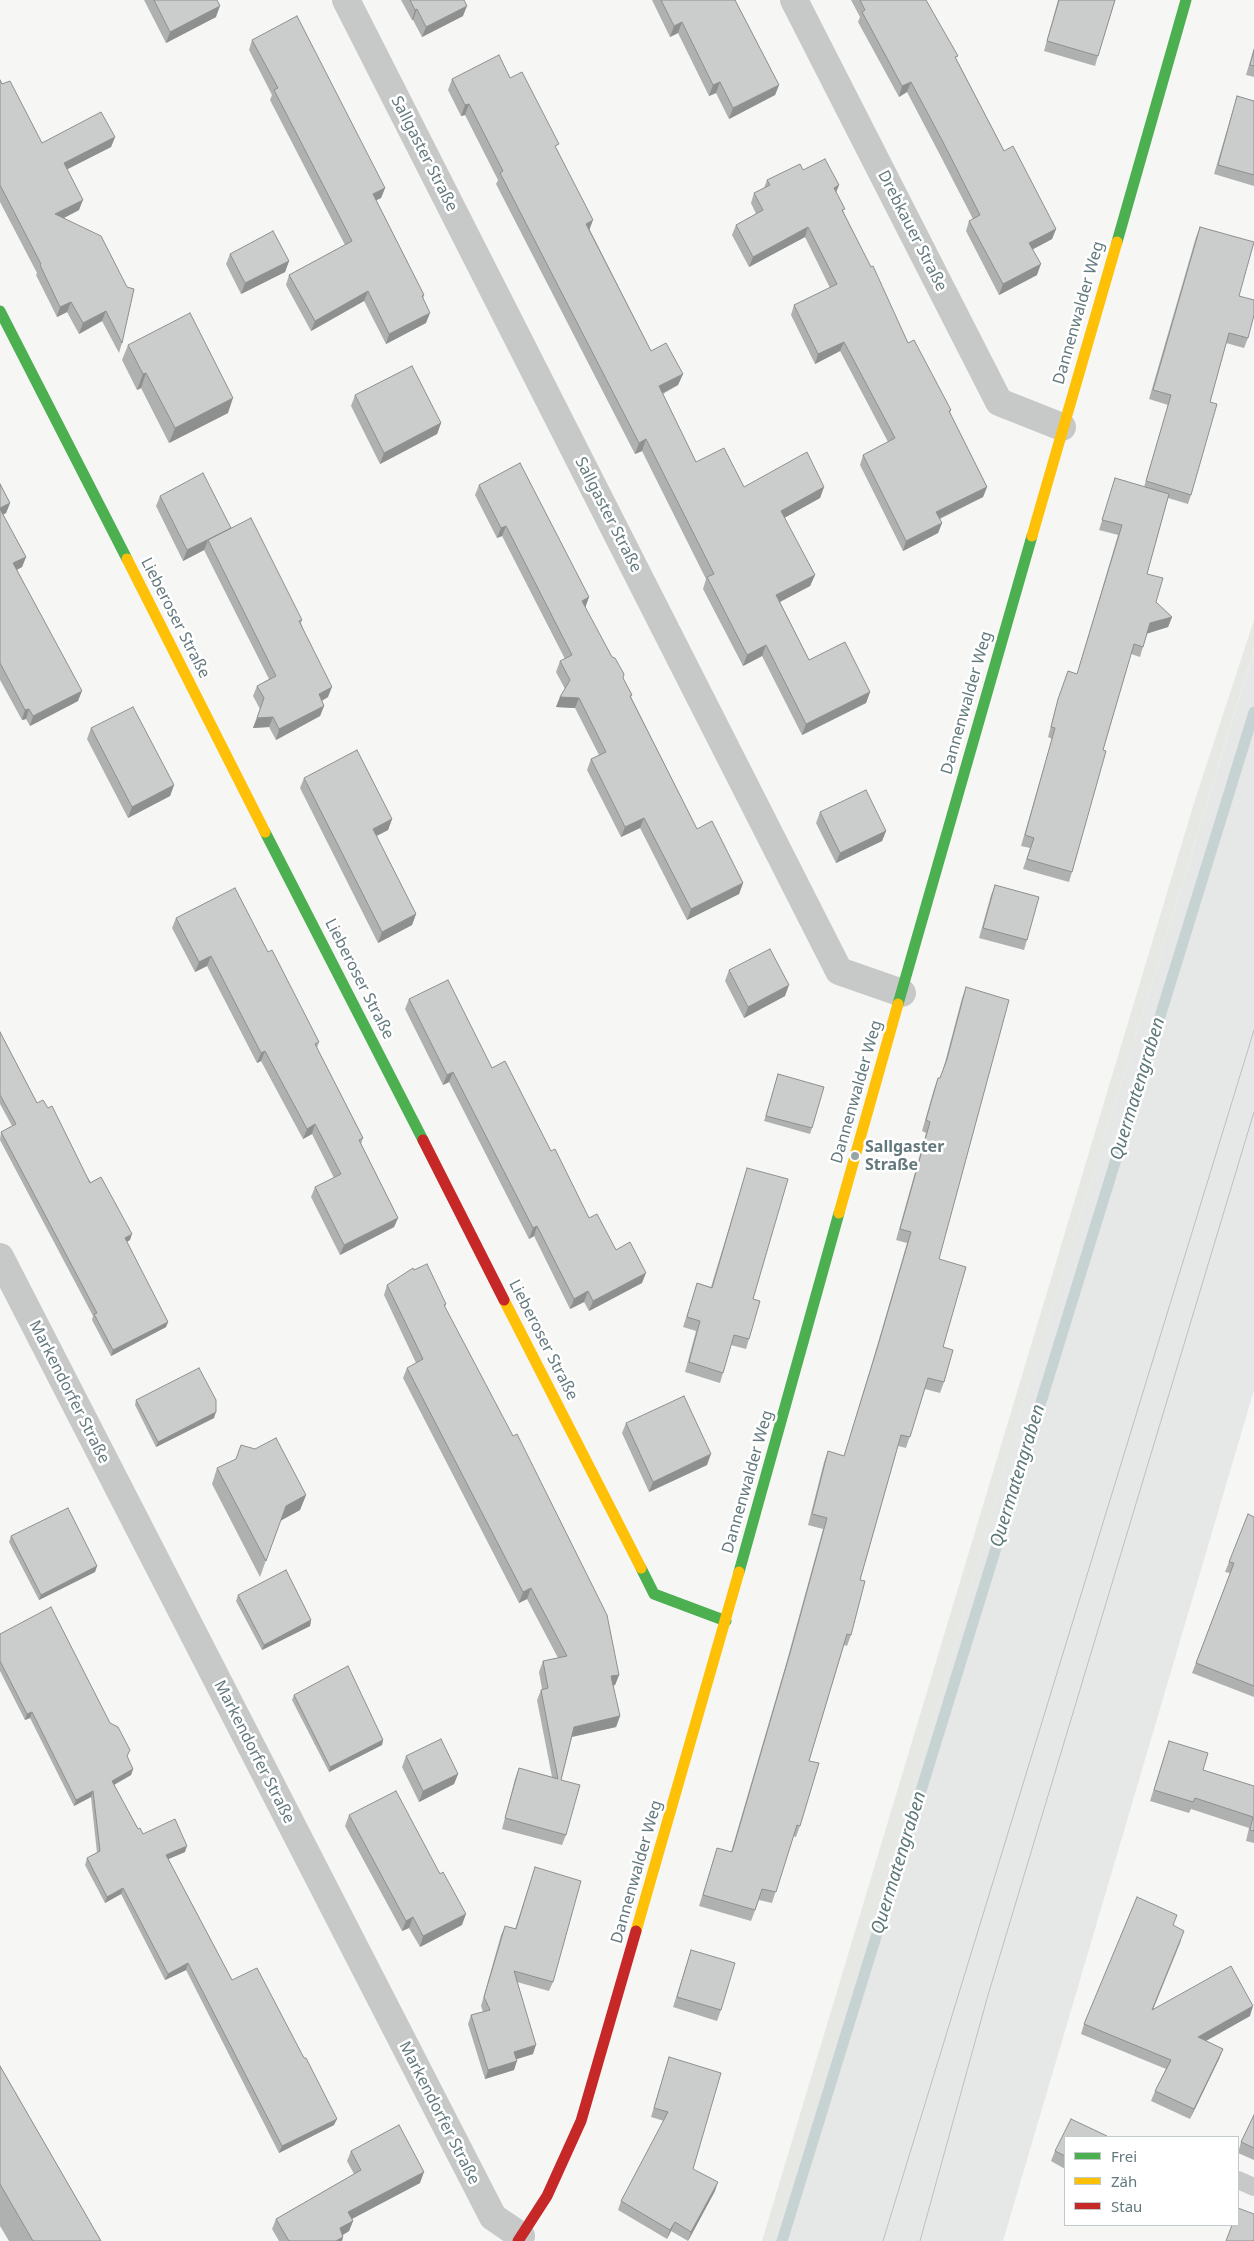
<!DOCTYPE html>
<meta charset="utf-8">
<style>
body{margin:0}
#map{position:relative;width:1254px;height:2241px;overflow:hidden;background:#f6f6f5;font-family:"Noto Sans",sans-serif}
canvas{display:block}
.legend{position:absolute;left:1064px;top:2136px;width:175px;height:90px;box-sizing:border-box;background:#fff;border:1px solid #c1c9cb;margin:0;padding:6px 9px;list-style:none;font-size:15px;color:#63797e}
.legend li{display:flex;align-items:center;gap:10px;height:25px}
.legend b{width:25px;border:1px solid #c1c9cb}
</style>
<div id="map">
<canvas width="1254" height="2241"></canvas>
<ul class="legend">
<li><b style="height:6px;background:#4caf50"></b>Frei</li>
<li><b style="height:6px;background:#ffc107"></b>Zäh</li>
<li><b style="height:6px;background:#c62828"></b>Stau</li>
</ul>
</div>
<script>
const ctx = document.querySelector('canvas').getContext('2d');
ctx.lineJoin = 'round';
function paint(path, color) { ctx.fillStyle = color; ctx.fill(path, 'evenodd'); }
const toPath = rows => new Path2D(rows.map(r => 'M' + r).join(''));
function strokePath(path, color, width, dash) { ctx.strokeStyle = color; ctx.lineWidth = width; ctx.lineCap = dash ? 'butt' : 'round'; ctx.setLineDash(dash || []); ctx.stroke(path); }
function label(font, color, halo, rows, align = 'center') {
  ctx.font = font + ' "Noto Sans",sans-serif'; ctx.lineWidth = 5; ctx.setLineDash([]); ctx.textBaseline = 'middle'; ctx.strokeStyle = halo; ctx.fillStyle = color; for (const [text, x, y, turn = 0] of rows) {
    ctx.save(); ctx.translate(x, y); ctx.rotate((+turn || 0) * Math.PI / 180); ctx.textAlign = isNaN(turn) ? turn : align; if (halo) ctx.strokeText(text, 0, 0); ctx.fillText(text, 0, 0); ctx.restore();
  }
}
paint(toPath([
 [1254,650,1254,1390,1003,2241,774,2241,931,1729,1017,1423]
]), '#e6e7e7');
paint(toPath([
 [1254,620,1254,649,1017,1423,931,1729,836,2042,774,2241,762,2241,1194,803]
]), '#e6e8e3');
strokePath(toPath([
 [782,2241,1254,712]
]), '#c7d3d3', 11);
strokePath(toPath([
 [1238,2180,1254,2187]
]), '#c7c9c9', 18);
strokePath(toPath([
 [346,0,839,971,902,993],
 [794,0,999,402,1062,427],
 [0,1257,493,2217,521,2236]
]), '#c7c9c9', 28);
strokePath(toPath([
 [1117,242,1186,0],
 [0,311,127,559],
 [265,832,423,1140],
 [898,1004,1032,536],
 [641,1568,654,1594,726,1621],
 [739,1572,839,1213]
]), '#4caf50', 11);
strokePath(toPath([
 [1032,536,1117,242],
 [127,559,265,832],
 [839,1213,898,1004],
 [504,1300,641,1568],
 [636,1931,739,1572]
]), '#ffc107', 11);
strokePath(toPath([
 [423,1140,504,1300],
 [518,2241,547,2196,581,2121,636,1931]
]), '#c62828', 11);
strokePath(toPath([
 [883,2241,1254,1030],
 [920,2241,988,1995,1254,1112]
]), '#bdc0c0', 1);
paint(toPath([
 [144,0,217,0,216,17,166,43],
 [401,0,464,0,463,16,422,37,413,20,412,20],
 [652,0,735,0,779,85,775,95,729,119,716,93,709,96,678,33,670,37],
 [851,0,926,0,1004,151,1056,229,1052,239,1033,249,1037,275,999,295,966,231,969,221,973,219,939,153,907,92,899,97,858,22,860,17],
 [1058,0,1115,0,1095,66,1044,51],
 [252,40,385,188,381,198,376,200,424,295,423,299,426,323,386,344,364,301,311,331,286,285,289,275,345,245,270,100,272,95,249,50],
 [1254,48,1254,77,1246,75],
 [510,78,557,150,590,230,651,351,683,374,678,385,663,394,696,462,744,487,824,487,820,498,784,518,815,575,810,586,780,602,809,660,870,692,866,703,802,735,762,656,743,666,703,589,706,579,642,451,635,454,496,184,498,180,465,115,461,116,448,90,452,79],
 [0,80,42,143,115,137,111,147,67,169,79,210,64,218,122,343,119,353,102,321,79,334,67,312,57,317,36,275,37,273,0,202],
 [1237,96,1254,101,1254,186,1214,174,1234,106],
 [803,170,839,185,836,192,844,213,908,343,951,410,950,413,987,487,983,497,940,519,942,523,938,533,903,551,860,465,863,455,888,442,840,351,815,364,791,315,794,305,830,288,805,237,749,267,732,235,736,225,756,214,751,203,754,193,764,188,767,180],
 [1200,227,1239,296,1248,338,1244,348,1226,343,1210,402,1191,495,1188,504,1168,498,1147,574,1156,602,1172,617,1168,627,1147,633,1140,657,1131,654,1103,750,1072,872,1069,882,1023,869,1030,848,1021,846,1052,739,1048,737,1055,710,1068,671,1077,674,1118,535,1099,530,1112,489,1115,478,1144,487,1168,405,1149,399,1196,237],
 [230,254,289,261,285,272,241,294,226,264],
 [128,345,228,413,169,443,141,388,137,390,122,360],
 [355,395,441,423,437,434,380,464,351,406],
 [0,484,10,503,6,513,3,515,26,557,22,567,17,570,78,701,30,726,26,719,22,720,0,680],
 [479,485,589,597,585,608,632,695,631,697,697,829,743,883,739,894,687,920,640,828,621,837,587,770,591,759,599,755,575,708,556,707,560,697,565,689,556,672,560,661,565,659,502,536,497,538,475,495],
 [160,496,231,528,302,620,301,623,328,697,322,701,324,706,320,716,276,740,269,727,253,728,260,709,253,696,257,686,269,679,204,550,183,561,156,506],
 [91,728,174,785,170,796,128,818,87,739],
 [304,778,392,819,388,830,376,836,416,914,412,925,378,943,300,788],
 [820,812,886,831,882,841,836,863,816,823],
 [995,885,1027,940,1024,950,979,938,991,895],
 [176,918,268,952,319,1042,317,1048,363,1138,361,1144,398,1218,394,1227,340,1255,311,1197,315,1187,334,1178,312,1134,303,1139,261,1061,257,1063,207,966,195,972,172,928],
 [729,970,785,996,744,1018,725,981],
 [966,987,939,1259,943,1347,944,1382,940,1393,925,1389,906,1448,898,1446,860,1580,851,1635,847,1646,844,1645,809,1761,800,1826,796,1837,793,1836,772,1903,759,1900,751,1921,699,1906,717,1848,731,1852,786,1664,823,1529,808,1525,824,1462,828,1451,844,1456,875,1353,907,1243,896,1240,926,1133,922,1131,934,1089,938,1078,940,1078,943,1070,962,998],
 [409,999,492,1068,551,1151,589,1218,642,1283,589,1311,584,1302,570,1309,534,1236,529,1239,449,1082,443,1085,405,1009],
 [0,1032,37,1103,130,1240,126,1242,168,1322,166,1327,111,1356,92,1320,93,1316,0,1140,1,1132,12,1126,0,1104],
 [778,1074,812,1128,810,1134,764,1121],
 [747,1168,753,1299,749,1339,746,1349,731,1345,723,1373,720,1383,685,1372,696,1331,683,1327,697,1283,711,1287,744,1178],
 [414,1270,446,1304,445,1307,619,1675,615,1685,613,1686,620,1716,616,1727,572,1737,561,1780,566,1835,562,1845,502,1829,515,1779,519,1768,552,1777,537,1700,541,1690,542,1689,539,1672,543,1661,558,1658,527,1599,519,1603,403,1378,407,1368,416,1363,384,1295,387,1285],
 [136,1400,214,1418,156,1447,135,1405],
 [626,1423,707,1465,649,1492,622,1433],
 [217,1468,306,1495,300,1510,280,1521,260,1577,212,1484],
 [1254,1517,1254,1697,1192,1673,1230,1573,1225,1572,1229,1562],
 [11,1536,97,1566,95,1572,39,1600,9,1542],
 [238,1595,311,1620,310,1626,262,1650,236,1601],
 [0,1634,110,1723,133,1769,131,1775,114,1785,138,1829,143,1834,185,1852,168,1859,232,1980,334,2125,279,2153,186,1970,165,1980,121,1894,105,1903,85,1865,87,1858,97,1853,91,1797,74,1806,30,1718,25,1720,0,1671],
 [294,1695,383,1740,382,1745,329,1772,292,1700],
 [1169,1741,1203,1770,1254,1786,1254,1843,1246,1841,1249,1828,1191,1809,1189,1813,1150,1801],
 [406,1756,458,1774,454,1784,419,1802,402,1767],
 [349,1815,462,1925,420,1947,409,1928,402,1931,345,1826],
 [535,1867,553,1982,549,1991,517,1982,533,2054,516,2059,514,2070,485,2079,468,2024,471,2015,483,2012,481,2006,501,1935,505,1926,515,1929],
 [1174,1926,1181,1941,1153,2010,1250,2016,1206,2041,1223,2049,1219,2059,1190,2119,1151,2101,1155,2091,1166,2069,1081,2034,1084,2024],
 [691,1950,721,2010,717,2021,673,2007],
 [669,2057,693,2169,715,2191,688,2241,671,2231,667,2239,618,2210,621,2201,664,2121,651,2117],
 [0,2066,101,2241,9,2241,0,2226],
 [1254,2115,1254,2160,1238,2153,1241,2142],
 [1065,2137,1065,2169,1051,2161,1055,2151],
 [351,2151,420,2183,352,2219,353,2221,349,2231,343,2235,342,2241,279,2241,272,2229,276,2219,354,2174,347,2161]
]), '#afb0b0');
paint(toPath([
 [220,6,216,17,166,43,170,32],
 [467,6,463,16,422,37,426,27],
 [417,9,413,20,412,20,415,10],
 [682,22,678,33,670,37,674,26],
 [720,82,716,93,709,96,713,85],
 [911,82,907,92,899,97,902,86],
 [779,85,775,95,729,119,733,108],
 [469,104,465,115,461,116,465,105],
 [115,137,111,147,60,173,64,163],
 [839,185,835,195,834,188],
 [385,188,381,198,369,204,373,194],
 [83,200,79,210,52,224,55,214],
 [593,220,589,231,586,224],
 [808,227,805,237,749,267,753,257],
 [1056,229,1052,239,1026,253,1029,243],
 [289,261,285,272,241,294,245,283],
 [1041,264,1037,275,999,295,1003,284],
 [368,291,364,301,311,331,315,321],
 [71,302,67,312,57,317,60,307],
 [106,311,102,321,79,334,83,323],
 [430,313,426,323,386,344,389,334],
 [844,342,840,351,815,364,818,354],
 [146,373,141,388,137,390,143,374],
 [683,374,678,385,655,397,659,386],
 [233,398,228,413,169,443,175,428],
 [441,423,437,434,380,464,384,453],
 [646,439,642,451,635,454,639,443],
 [824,487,820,498,777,522,781,511],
 [987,487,983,497,932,522,936,512],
 [10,503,6,513,0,516,0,508],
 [942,523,938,533,903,551,906,541],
 [506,526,502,536,497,538,501,528],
 [231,528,208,540,204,550,183,561,187,550],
 [26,557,22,567,10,573,13,563],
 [815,575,810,586,772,606,776,595],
 [589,597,585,608,582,601],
 [1172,617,1168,627,1146,634,1150,623],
 [766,645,762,656,743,666,747,655],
 [332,687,328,697,315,704,319,694],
 [82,691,78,701,30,726,33,716],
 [870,692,866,703,802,735,806,724],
 [560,697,579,698,575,708,556,707],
 [324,706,320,716,276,740,279,729],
 [29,709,26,719,22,720,25,710],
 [273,717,269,727,253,728,257,718],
 [174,785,170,796,128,818,132,807],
 [644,818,640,828,621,837,625,827],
 [392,819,388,830,369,840,373,829],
 [886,831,882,841,836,863,840,853],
 [743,883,739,894,687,920,691,909],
 [416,914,412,925,378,943,382,932],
 [211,956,207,966,195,972,199,962],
 [789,985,785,996,744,1018,748,1007],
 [265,1051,261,1061,257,1063,261,1053],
 [453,1072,449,1082,443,1085,447,1075],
 [315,1124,312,1134,303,1139,307,1129],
 [398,1218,394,1227,340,1255,344,1245],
 [537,1226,534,1236,529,1239,533,1228],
 [132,1234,130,1240,123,1244,125,1238],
 [646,1273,642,1283,589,1311,593,1301],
 [588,1291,584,1302,570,1309,574,1299],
 [168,1322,166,1327,111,1356,113,1350],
 [216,1412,214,1418,156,1447,158,1442],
 [711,1454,707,1465,649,1492,653,1482],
 [306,1495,300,1510,280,1521,286,1506],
 [97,1566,95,1572,39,1600,41,1595],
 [531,1588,527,1599,519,1603,523,1592],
 [311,1620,310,1626,262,1650,264,1645],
 [619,1675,615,1685,607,1687,611,1676],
 [32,1712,30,1718,25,1720,27,1714],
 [620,1716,616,1727,571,1737,574,1727],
 [383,1740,382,1745,329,1772,330,1767],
 [133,1769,131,1775,110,1787,112,1781],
 [458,1774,454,1784,419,1802,423,1791],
 [93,1791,91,1797,74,1806,76,1800],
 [187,1846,185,1852,164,1861,166,1855],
 [123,1888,121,1894,105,1903,107,1897],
 [466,1914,462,1925,420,1947,423,1936],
 [413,1917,409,1928,402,1931,406,1921],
 [188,1963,186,1970,165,1980,168,1974],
 [1253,2006,1250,2016,1195,2047,1198,2037],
 [536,2045,533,2054,511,2061,514,2052],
 [1223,2049,1219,2059,1190,2119,1194,2109],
 [517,2061,514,2070,485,2079,488,2070],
 [337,2119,334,2125,279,2153,282,2146],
 [424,2172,420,2183,344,2223,348,2212],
 [718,2182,715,2191,688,2241,691,2232],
 [353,2221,349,2231,336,2239,340,2228],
 [675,2222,671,2231,667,2239,670,2230],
 [343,2237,342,2241,336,2241]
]), '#8e9090');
const building = toPath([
 [154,0,217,0,220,6,170,32,154,0],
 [410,0,464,0,467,6,426,27,417,9,415,10,410,0],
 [661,0,735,0,779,85,733,108,720,82,713,85,682,22,674,26,661,0],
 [860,0,926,0,958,56,955,57,1004,151,1013,146,1056,229,1029,243,1041,264,1003,284,969,221,980,215,943,142,911,82,902,86,862,12,865,10,860,0],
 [1059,0,1115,0,1098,56,1047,41,1059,0],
 [297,16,385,188,373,194,424,295,422,296,430,313,389,334,368,291,315,321,289,275,352,241,274,90,278,88,252,40,297,16],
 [1254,50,1254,66,1250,65,1254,50],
 [499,55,510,78,522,72,559,144,555,146,593,220,586,224,651,351,666,343,683,374,659,386,696,462,724,448,744,487,807,452,824,487,781,511,815,575,776,595,809,660,845,642,870,692,806,724,766,645,747,655,707,577,714,574,646,439,639,443,500,173,503,171,469,104,465,105,452,79,499,55],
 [0,80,2,84,10,81,42,143,101,112,115,137,64,163,83,200,55,214,101,236,127,287,134,289,122,343,106,311,83,323,71,302,60,307,40,265,41,264,0,185,0,80],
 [1237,96,1254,101,1254,175,1218,165,1237,96],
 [825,159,839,185,834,188,845,209,842,210,871,267,873,266,908,343,914,340,951,410,949,411,987,487,936,512,942,523,906,541,863,455,895,438,844,342,818,354,794,305,837,284,808,227,753,257,736,225,763,210,754,193,770,185,767,180,800,164,803,170,825,159],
 [1200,227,1254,242,1239,296,1254,300,1254,315,1248,338,1229,333,1210,402,1217,404,1191,495,1146,481,1171,395,1153,390,1200,227],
 [273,231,289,261,245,283,230,254,273,231],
 [190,313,233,398,175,428,146,373,143,374,128,345,190,313],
 [412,366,441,423,384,453,355,395,412,366],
 [520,463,589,597,582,601,612,657,615,658,624,674,623,678,632,695,630,696,697,829,712,821,743,883,691,909,644,818,625,827,591,759,606,752,579,698,560,697,570,680,560,661,572,655,506,526,501,528,479,485,520,463],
 [203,473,231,528,187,550,160,496,203,473],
 [1115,478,1169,494,1147,574,1163,578,1156,602,1172,617,1150,623,1143,647,1134,644,1103,750,1106,751,1072,872,1027,859,1034,838,1025,835,1055,728,1051,727,1058,699,1068,671,1077,674,1122,525,1102,520,1115,478],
 [0,484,10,503,0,508,0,484],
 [0,509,26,557,13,563,82,691,33,716,29,709,25,710,0,663,0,509],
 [251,518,302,620,299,621,332,687,319,694,324,706,279,729,273,717,257,718,264,698,257,686,276,676,208,540,251,518],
 [133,707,174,785,132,807,91,728,133,707],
 [357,750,392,819,373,829,416,914,382,932,304,778,357,750],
 [866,790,886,831,840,853,820,812,866,790],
 [995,885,1039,897,1027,940,983,928,995,885],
 [235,888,268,952,272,950,319,1042,315,1044,363,1138,359,1140,398,1218,344,1245,315,1187,341,1174,315,1124,307,1129,265,1051,261,1053,211,956,199,962,176,918,235,888],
 [770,949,789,985,748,1007,729,970,770,949],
 [448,980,492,1068,505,1061,551,1151,555,1149,589,1218,597,1214,616,1250,630,1242,646,1273,593,1301,588,1291,574,1299,537,1226,533,1228,453,1072,447,1075,409,999,448,980],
 [966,987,1009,1000,939,1259,966,1267,943,1347,953,1350,944,1382,928,1378,910,1437,901,1435,860,1580,865,1581,851,1635,847,1634,809,1761,819,1763,800,1826,797,1825,776,1892,762,1889,755,1910,703,1895,717,1848,732,1852,790,1653,827,1518,812,1514,828,1451,844,1456,879,1342,911,1232,900,1229,930,1122,926,1120,938,1078,940,1078,947,1059,966,987],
 [0,1032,37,1103,43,1100,48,1108,52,1106,90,1183,101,1177,132,1234,125,1238,168,1322,113,1350,94,1314,97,1313,1,1132,16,1124,0,1095,0,1032],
 [778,1074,824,1087,812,1128,766,1116,778,1074],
 [747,1168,788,1179,753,1299,760,1301,749,1339,734,1335,723,1373,689,1362,700,1321,687,1317,697,1283,712,1288,747,1168],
 [427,1264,446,1304,444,1305,513,1436,517,1434,607,1615,619,1675,611,1676,620,1716,574,1727,561,1780,580,1785,566,1835,505,1818,519,1768,558,1779,541,1690,548,1688,543,1661,567,1656,531,1588,523,1592,407,1368,423,1359,387,1285,413,1268,414,1270,427,1264],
 [199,1368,216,1400,216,1412,158,1442,136,1400,199,1368],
 [684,1396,711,1454,653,1482,626,1423,684,1396],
 [276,1438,306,1495,286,1506,266,1561,217,1468,236,1459,241,1445,255,1449,276,1438],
 [68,1508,97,1566,41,1595,11,1536,68,1508],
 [1248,1514,1254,1517,1254,1686,1196,1663,1234,1563,1229,1562,1248,1514],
 [286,1570,311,1620,264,1645,238,1595,286,1570],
 [51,1607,110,1723,118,1727,130,1750,127,1756,133,1769,112,1781,138,1829,140,1828,143,1834,175,1819,187,1846,166,1855,232,1980,257,1968,304,2058,306,2058,337,2119,282,2146,188,1963,168,1974,123,1888,107,1897,87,1858,100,1851,93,1791,76,1800,32,1712,27,1714,0,1661,0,1634,51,1607],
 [348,1666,383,1740,330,1767,294,1695,348,1666],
 [441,1739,458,1774,423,1791,406,1756,441,1739],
 [1169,1741,1208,1753,1203,1770,1254,1786,1254,1831,1250,1830,1253,1817,1195,1798,1193,1802,1154,1790,1169,1741],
 [396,1791,440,1874,443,1872,466,1914,423,1936,413,1917,406,1921,349,1815,396,1791],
 [535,1867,581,1881,553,1982,514,1971,536,2045,514,2052,517,2061,488,2070,471,2015,490,2010,484,1997,505,1926,516,1929,535,1867],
 [1137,1897,1177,1915,1173,1925,1184,1931,1152,2010,1231,1966,1253,2006,1198,2037,1223,2049,1194,2109,1155,2091,1171,2060,1084,2024,1137,1897],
 [691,1950,735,1963,721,2010,677,1997,691,1950],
 [669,2057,721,2073,693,2169,718,2182,691,2232,675,2222,670,2230,621,2201,668,2112,654,2108,669,2057],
 [0,2066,101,2241,33,2241,0,2184,0,2066],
 [1254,2115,1254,2148,1241,2142,1254,2115],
 [1071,2119,1107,2136,1107,2137,1065,2137,1065,2156,1055,2151,1071,2119],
 [399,2125,424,2172,348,2212,353,2221,340,2228,343,2237,336,2241,289,2241,276,2219,361,2170,351,2151,399,2125],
 [1238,2208,1254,2214,1254,2241,1226,2241,1232,2225,1238,2225,1238,2208]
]);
paint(building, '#cbcdcd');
strokePath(building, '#8e9090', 1);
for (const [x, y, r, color] of [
 [855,1156,5,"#96a5a8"]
]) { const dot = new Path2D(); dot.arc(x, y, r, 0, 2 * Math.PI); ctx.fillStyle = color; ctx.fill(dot); strokePath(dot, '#fff', 2); }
label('16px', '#63797e', '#fff', [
 ["Sallgaster Straße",424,154,63],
 ["Drebkauer Straße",912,231,63],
 ["Dannenwalder Weg",1079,313,-74],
 ["Sallgaster Straße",608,515,63],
 ["Lieberoser Straße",175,618,63],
 ["Dannenwalder Weg",967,703,-74],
 ["Lieberoser Straße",359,979,63],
 ["Dannenwalder Weg",857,1092,-74],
 ["Lieberoser Straße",543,1340,63],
 ["Markendorfer Straße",69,1392,63],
 ["Dannenwalder Weg",748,1482,-74],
 ["Markendorfer Straße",254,1752,63],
 ["Dannenwalder Weg",637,1872,-74],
 ["Markendorfer Straße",439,2113,63]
]);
label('bold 16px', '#63797e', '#fff', [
 ["Sallgaster",865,1147],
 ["Straße",865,1165]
], 'left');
label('italic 18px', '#5e7879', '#fff', [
 ["Quermatengraben",1138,1089,-73],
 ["Quermatengraben",1018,1476,-73],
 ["Quermatengraben",899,1863,-73]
]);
</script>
